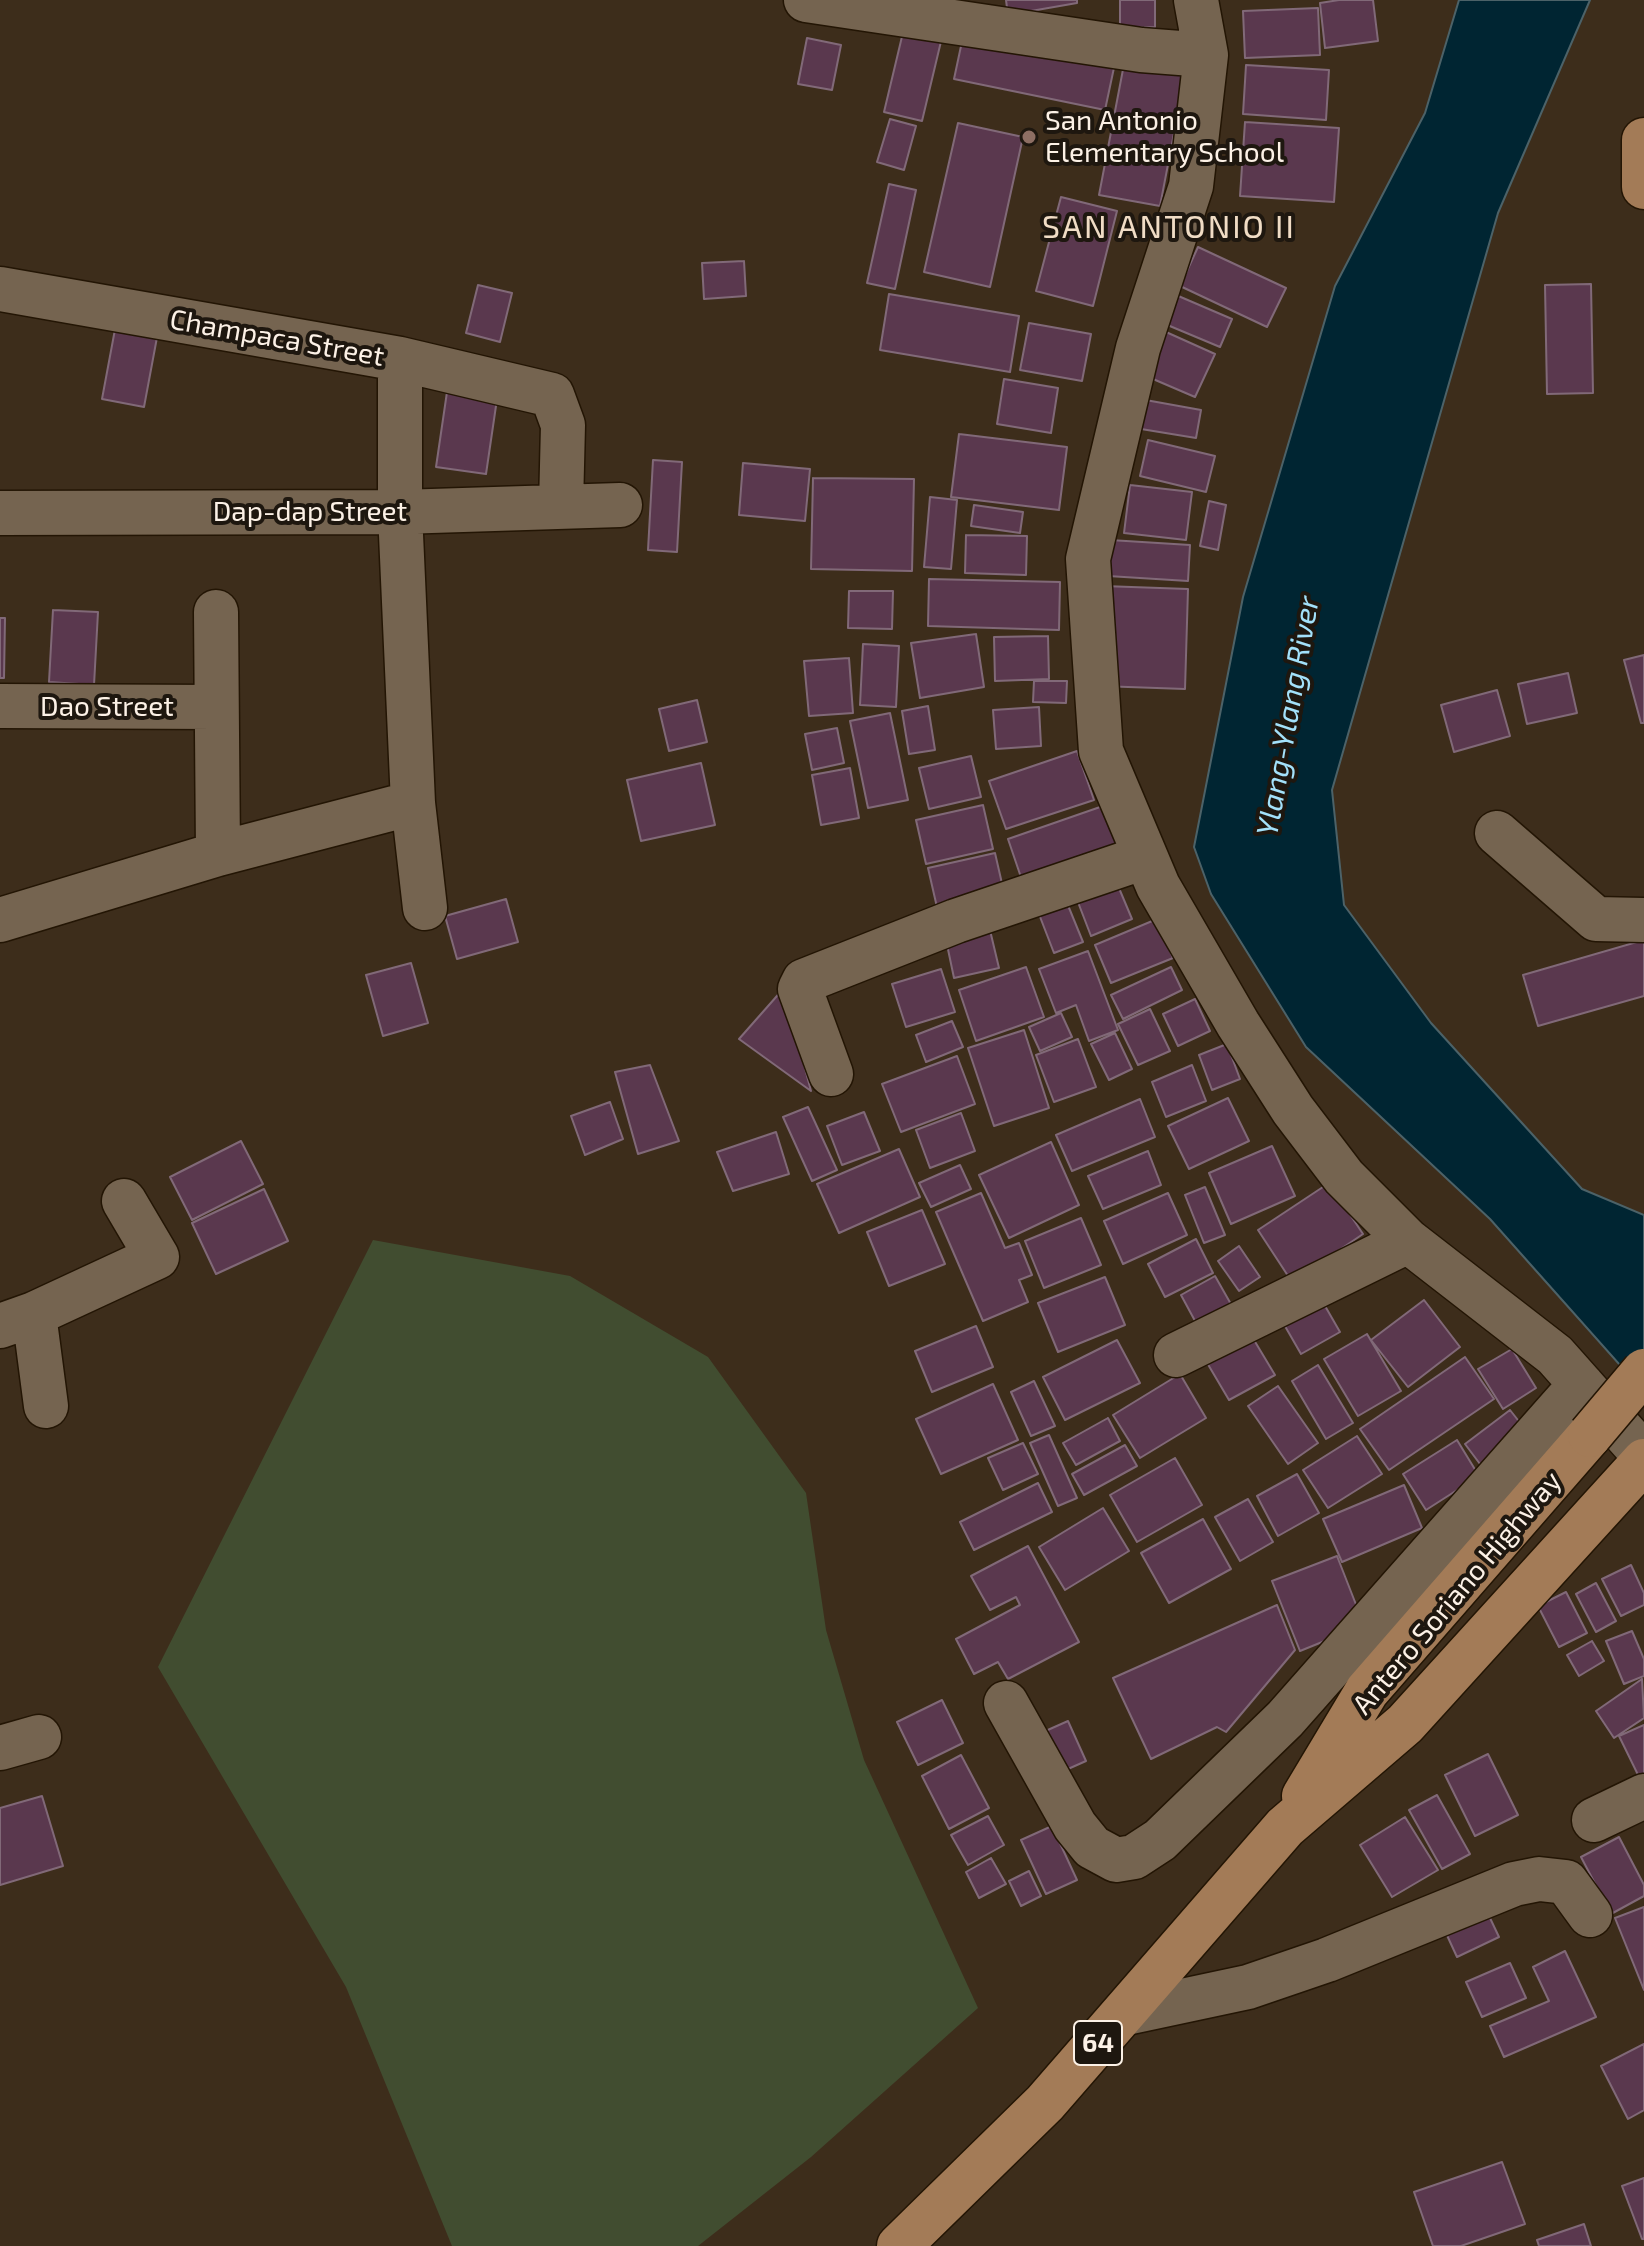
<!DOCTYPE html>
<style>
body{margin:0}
canvas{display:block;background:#3d2d1b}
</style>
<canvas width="1644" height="2246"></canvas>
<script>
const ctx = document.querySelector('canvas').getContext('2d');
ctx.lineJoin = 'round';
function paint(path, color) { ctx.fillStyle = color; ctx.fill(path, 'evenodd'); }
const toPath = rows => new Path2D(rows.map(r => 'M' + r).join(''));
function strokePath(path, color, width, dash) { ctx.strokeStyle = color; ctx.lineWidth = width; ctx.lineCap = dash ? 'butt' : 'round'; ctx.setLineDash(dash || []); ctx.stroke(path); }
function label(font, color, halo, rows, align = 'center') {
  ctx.font = font + ' "Exo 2",sans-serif'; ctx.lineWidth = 8; ctx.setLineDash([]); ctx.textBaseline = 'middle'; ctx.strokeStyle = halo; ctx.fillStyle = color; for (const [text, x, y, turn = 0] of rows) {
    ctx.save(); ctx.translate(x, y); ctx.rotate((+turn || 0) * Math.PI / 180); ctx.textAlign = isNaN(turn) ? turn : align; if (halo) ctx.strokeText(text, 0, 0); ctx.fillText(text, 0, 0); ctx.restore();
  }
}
paint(toPath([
 [373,1240,570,1276,708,1357,806,1493,826,1630,864,1760,978,2008,811,2157,698,2246,452,2246,346,1987,158,1667]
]), '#414d30');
const water = toPath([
 [1459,0,1590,0,1498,213,1332,790,1344,905,1431,1023,1582,1189,1644,1215,1644,1392,1490,1219,1306,1047,1211,894,1194,847,1243,597,1335,286,1425,113,1459,0]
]);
paint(water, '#002532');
strokePath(water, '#4c6268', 2);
const building = toPath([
 [1006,0,1077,0,1077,3,1008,15,1006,0],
 [1120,0,1155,0,1155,27,1120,28,1120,0],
 [1339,0,1373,0,1378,41,1325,48,1320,3,1339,0],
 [1318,8,1320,55,1245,58,1243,11,1318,8],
 [905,24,943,33,922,121,884,112,905,24],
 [964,32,1115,63,1105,110,954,79,964,32],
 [807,38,841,45,832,90,798,84,807,38],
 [1125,59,1186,71,1160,206,1099,195,1125,59],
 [1246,65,1329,70,1326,120,1243,114,1246,65],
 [890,119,916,126,904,170,877,162,890,119],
 [1245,122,1339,128,1334,202,1240,196,1245,122],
 [958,123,1023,137,990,287,924,272,958,123],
 [889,184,916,190,895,289,867,283,889,184],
 [1061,197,1117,211,1093,306,1036,291,1061,197],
 [1198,247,1286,288,1267,327,1180,286,1198,247],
 [744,261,746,296,704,299,702,263,744,261],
 [1591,284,1593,393,1547,394,1545,285,1591,284],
 [478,285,512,293,500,342,466,333,478,285],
 [889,294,1019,316,1010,372,880,350,889,294],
 [1176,295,1232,319,1220,347,1165,324,1176,295],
 [1029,323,1091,334,1082,381,1020,370,1029,323],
 [116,324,158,332,144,407,102,399,116,324],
 [1166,332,1215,354,1195,397,1146,376,1166,332],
 [1004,379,1058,388,1051,433,997,424,1004,379],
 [447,392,497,399,486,474,436,467,447,392],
 [1140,399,1201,410,1196,438,1135,428,1140,399],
 [959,434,1067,447,1059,510,951,497,959,434],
 [1148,440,1215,456,1206,492,1140,476,1148,440],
 [653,460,682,462,677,552,648,550,653,460],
 [743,463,810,469,805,521,739,515,743,463],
 [813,478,914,479,912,571,811,569,813,478],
 [1130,485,1192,492,1186,540,1124,533,1130,485],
 [930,497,957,500,951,569,924,567,930,497],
 [1209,501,1226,505,1218,550,1200,546,1209,501],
 [974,505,1023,512,1020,533,971,526,974,505],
 [966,535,1027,536,1026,575,965,573,966,535],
 [1110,540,1190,545,1188,581,1108,576,1110,540],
 [929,579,1060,582,1059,630,928,626,929,579],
 [1103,586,1188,589,1185,689,1100,686,1103,586],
 [849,591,893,591,892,629,848,628,849,591],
 [53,610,98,612,94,685,49,682,53,610],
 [0,618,5,618,4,678,0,678,0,618],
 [976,634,984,687,920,698,911,643,976,634],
 [1048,636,1049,679,995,681,994,637,1048,636],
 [863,644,899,646,896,707,860,705,863,644],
 [1644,655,1644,723,1641,723,1624,660,1644,655],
 [849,658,853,713,809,716,804,661,849,658],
 [1568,673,1577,713,1527,724,1518,684,1568,673],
 [1034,681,1067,681,1066,703,1033,702,1034,681],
 [1497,690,1510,736,1454,752,1441,705,1497,690],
 [697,700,707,742,669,751,659,709,697,700],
 [928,706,935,750,909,754,902,711,928,706],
 [1039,707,1041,746,996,749,993,710,1039,707],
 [890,713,908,800,868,808,850,721,890,713],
 [837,728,844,763,812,770,805,734,837,728],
 [1077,751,1094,800,1006,829,989,781,1077,751],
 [971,756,981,797,929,809,919,768,971,756],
 [701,763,715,825,641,841,627,780,701,763],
 [850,768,859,818,821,825,812,775,850,768],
 [983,805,993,849,926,864,916,820,983,805],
 [1103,806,1122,859,1026,892,1008,839,1103,806],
 [995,853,1006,901,939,916,928,868,995,853],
 [1116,881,1132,919,1091,936,1076,897,1116,881],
 [1065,898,1083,942,1054,953,1037,909,1065,898],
 [506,899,518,942,457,959,445,916,506,899],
 [1157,919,1173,958,1111,983,1095,945,1157,919],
 [989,926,999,968,954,978,945,935,989,926],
 [1644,940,1644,996,1538,1026,1523,975,1644,940],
 [1088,951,1118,1030,1089,1041,1076,1005,1056,1013,1039,969,1088,951],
 [411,963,428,1023,383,1036,366,975,411,963],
 [1026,967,1044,1017,976,1041,959,990,1026,967],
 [1171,967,1182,990,1123,1019,1111,995,1171,967],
 [941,969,955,1012,906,1027,892,984,941,969],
 [784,988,811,1091,739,1039,784,988],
 [1195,999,1210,1031,1178,1046,1163,1014,1195,999],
 [1150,1009,1170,1051,1138,1065,1118,1024,1150,1009],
 [1061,1013,1072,1037,1040,1051,1029,1027,1061,1013],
 [952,1021,963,1047,926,1062,916,1035,952,1021],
 [1024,1030,1049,1108,994,1126,968,1048,1024,1030],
 [1115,1033,1132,1069,1109,1080,1091,1044,1115,1033],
 [1078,1039,1096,1087,1054,1102,1036,1055,1078,1039],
 [1227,1044,1240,1079,1212,1090,1199,1055,1227,1044],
 [957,1056,975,1104,901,1132,882,1084,957,1056],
 [650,1065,679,1141,638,1154,615,1072,650,1065],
 [1192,1065,1206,1101,1166,1117,1152,1082,1192,1065],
 [1228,1098,1249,1141,1189,1169,1168,1126,1228,1098],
 [1140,1099,1155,1137,1072,1171,1056,1135,1140,1099],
 [610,1102,623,1139,585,1155,571,1116,610,1102],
 [808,1107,837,1170,812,1181,783,1117,808,1107],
 [864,1112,880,1151,842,1165,827,1126,864,1112],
 [961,1113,975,1151,930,1168,916,1130,961,1113],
 [776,1132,789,1174,733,1191,717,1152,776,1132],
 [241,1141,263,1184,192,1220,170,1177,241,1141],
 [1051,1142,1079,1205,1009,1238,979,1175,1051,1142],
 [1272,1146,1295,1196,1231,1224,1209,1173,1272,1146],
 [899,1149,920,1197,839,1233,817,1184,899,1149],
 [1148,1151,1161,1185,1103,1209,1088,1176,1148,1151],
 [960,1165,971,1189,931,1207,919,1183,960,1165],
 [1329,1183,1363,1234,1292,1282,1258,1230,1329,1183],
 [1205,1187,1225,1235,1204,1243,1185,1195,1205,1187],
 [264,1189,288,1241,216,1274,192,1223,264,1189],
 [981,1193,1005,1248,1019,1243,1032,1275,1019,1280,1028,1302,983,1321,936,1212,981,1193],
 [1168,1193,1187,1235,1123,1264,1104,1221,1168,1193],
 [922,1210,945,1264,889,1286,867,1232,922,1210],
 [1081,1218,1101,1265,1044,1288,1025,1241,1081,1218],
 [1196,1239,1213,1273,1165,1297,1148,1264,1196,1239],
 [1239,1246,1260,1277,1239,1291,1218,1261,1239,1246],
 [1215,1276,1236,1313,1201,1332,1181,1295,1215,1276],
 [1105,1277,1125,1325,1058,1352,1038,1303,1105,1277],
 [1317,1292,1340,1332,1301,1354,1278,1314,1317,1292],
 [1424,1300,1460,1347,1408,1387,1371,1340,1424,1300],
 [976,1326,993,1367,932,1392,915,1351,976,1326],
 [1367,1334,1401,1391,1358,1416,1324,1359,1367,1334],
 [1251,1335,1275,1375,1229,1400,1206,1361,1251,1335],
 [1117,1340,1140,1383,1065,1420,1043,1377,1117,1340],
 [1512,1349,1536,1388,1503,1409,1478,1369,1512,1349],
 [1465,1357,1494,1399,1389,1470,1360,1429,1465,1357],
 [1318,1365,1353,1423,1326,1439,1292,1381,1318,1365],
 [1180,1374,1206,1418,1140,1458,1113,1415,1180,1374],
 [1034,1381,1055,1426,1031,1436,1011,1392,1034,1381],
 [993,1384,1018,1440,941,1474,916,1419,993,1384],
 [1278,1386,1318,1443,1288,1464,1248,1406,1278,1386],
 [1510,1410,1532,1438,1486,1472,1465,1444,1510,1410],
 [1108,1418,1120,1441,1076,1465,1063,1443,1108,1418],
 [1049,1435,1077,1498,1058,1506,1030,1443,1049,1435],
 [1357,1436,1382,1474,1328,1508,1303,1470,1357,1436],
 [1457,1440,1479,1476,1426,1510,1403,1474,1457,1440],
 [1023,1443,1038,1474,1003,1490,988,1458,1023,1443],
 [1125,1445,1137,1466,1084,1495,1072,1474,1125,1445],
 [1175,1458,1202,1505,1137,1542,1110,1495,1175,1458],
 [1297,1474,1319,1513,1278,1536,1257,1496,1297,1474],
 [1038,1483,1052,1512,974,1550,960,1522,1038,1483],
 [1404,1485,1422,1528,1342,1562,1323,1519,1404,1485],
 [1248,1499,1273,1542,1240,1561,1215,1517,1248,1499],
 [1103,1508,1129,1551,1065,1590,1039,1547,1103,1508],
 [1203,1519,1231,1569,1169,1603,1141,1553,1203,1519],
 [1028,1546,1079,1642,1008,1679,998,1662,974,1674,956,1639,1020,1605,1016,1597,990,1610,971,1576,1028,1546],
 [1337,1556,1364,1625,1300,1651,1272,1581,1337,1556],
 [1631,1565,1644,1593,1644,1605,1621,1616,1602,1579,1631,1565],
 [1596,1583,1616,1621,1596,1632,1576,1594,1596,1583],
 [1566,1592,1587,1633,1559,1647,1538,1606,1566,1592],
 [1277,1605,1295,1650,1226,1732,1217,1727,1151,1759,1113,1678,1277,1605],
 [1632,1631,1644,1659,1644,1676,1624,1684,1606,1641,1632,1631],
 [1592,1641,1604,1661,1579,1676,1567,1655,1592,1641],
 [1642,1679,1644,1718,1614,1738,1596,1711,1642,1679],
 [942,1700,963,1743,918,1765,897,1722,942,1700],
 [1068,1721,1086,1761,1050,1777,1032,1737,1068,1721],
 [1644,1725,1644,1787,1619,1736,1644,1725],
 [1488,1754,1518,1815,1475,1836,1445,1775,1488,1754],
 [961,1755,989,1808,949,1829,922,1776,961,1755],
 [1437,1795,1470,1854,1442,1869,1409,1810,1437,1795],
 [42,1796,63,1866,0,1885,0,1808,42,1796],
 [988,1816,1004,1845,968,1865,951,1835,988,1816],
 [1405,1817,1438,1870,1392,1897,1360,1845,1405,1817],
 [1052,1826,1077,1880,1046,1894,1021,1840,1052,1826],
 [1619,1837,1644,1885,1644,1896,1611,1914,1581,1857,1619,1837],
 [991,1858,1006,1884,979,1898,966,1872,991,1858],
 [1029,1871,1041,1896,1021,1906,1009,1881,1029,1871],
 [1481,1899,1499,1937,1457,1957,1439,1918,1481,1899],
 [1644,1907,1644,1990,1615,1918,1644,1907],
 [1565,1951,1596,2017,1504,2057,1490,2026,1549,2001,1533,1967,1565,1951],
 [1510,1963,1526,1998,1482,2017,1466,1982,1510,1963],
 [1644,2044,1644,2110,1628,2119,1601,2066,1644,2044],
 [1502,2162,1525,2224,1461,2246,1433,2246,1414,2192,1502,2162],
 [1644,2178,1644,2239,1642,2239,1622,2186,1644,2178],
 [1584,2224,1591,2246,1539,2246,1537,2240,1584,2224]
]);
paint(building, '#5a384e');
strokePath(building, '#816978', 2);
const minor = toPath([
 [806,0,1141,50,1206,55],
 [1196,0,1206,55,1191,186,1138,348,1088,559,1101,751,1158,886,1238,1024,1293,1110,1344,1177,1408,1241,1555,1355,1644,1455],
 [0,289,400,359,552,395,563,425,561,506],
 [400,359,400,512,413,803,425,908],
 [0,513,400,512,620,505],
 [216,612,218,854],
 [0,706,214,707],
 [1497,833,1596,919,1644,920],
 [0,920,218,854,413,803],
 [831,1074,800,989,804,981,956,921,1145,857],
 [34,1314,46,1406],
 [0,1326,34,1314,157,1257,124,1201],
 [1176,1355,1408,1241],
 [1006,1703,1075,1826,1092,1847,1116,1860,1134,1857,1160,1840,1285,1719,1581,1384],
 [0,1748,39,1737],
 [1594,1820,1644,1796],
 [1126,2013,1248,1987,1327,1960,1514,1884,1539,1879,1566,1882,1590,1915]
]);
const major = toPath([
 [1644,140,1644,187],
 [1304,1796,1367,1691,1590,1435],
 [899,2246,1045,2103,1285,1827,1405,1724,1644,1461]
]);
strokePath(minor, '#231504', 47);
strokePath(major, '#231504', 47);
strokePath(minor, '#756450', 44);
strokePath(major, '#a37b57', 44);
const majorBridge = toPath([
 [1590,1435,1644,1371]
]);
strokePath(majorBridge, '#231504', 47, []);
strokePath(majorBridge, '#a37b57', 44);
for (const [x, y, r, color] of [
 [1029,137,8,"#8d6e63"]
]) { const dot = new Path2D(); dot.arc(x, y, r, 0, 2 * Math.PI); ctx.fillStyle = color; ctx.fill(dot); strokePath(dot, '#1e170f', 3); }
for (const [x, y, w] of [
 [1098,2043,48]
]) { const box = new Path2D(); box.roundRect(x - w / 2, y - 22, w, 44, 6); ctx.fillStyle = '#1e170f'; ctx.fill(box); strokePath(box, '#fcf1e6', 2); }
label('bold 26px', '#fcf1e6', null, [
 ["64",1098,2043]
]);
label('28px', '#fcf1e6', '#1e170f', [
 ["San Antonio",1045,121],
 ["Elementary School",1045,153]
], 'left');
label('28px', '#fcf1e6', '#1e170f', [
 ["Champaca Street",277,338,10],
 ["Dap-dap Street",310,512],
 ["Dao Street",107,707],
 ["Antero Soriano Highway",1457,1593,-50]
]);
label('italic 30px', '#a3e1fa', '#1e170f', [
 ["Ylang-Ylang River",1288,716,-80]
]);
ctx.letterSpacing = '2px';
label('32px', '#f0dcc5', '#1e170f', [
 ["SAN ANTONIO II",1169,227]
]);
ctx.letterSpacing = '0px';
</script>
